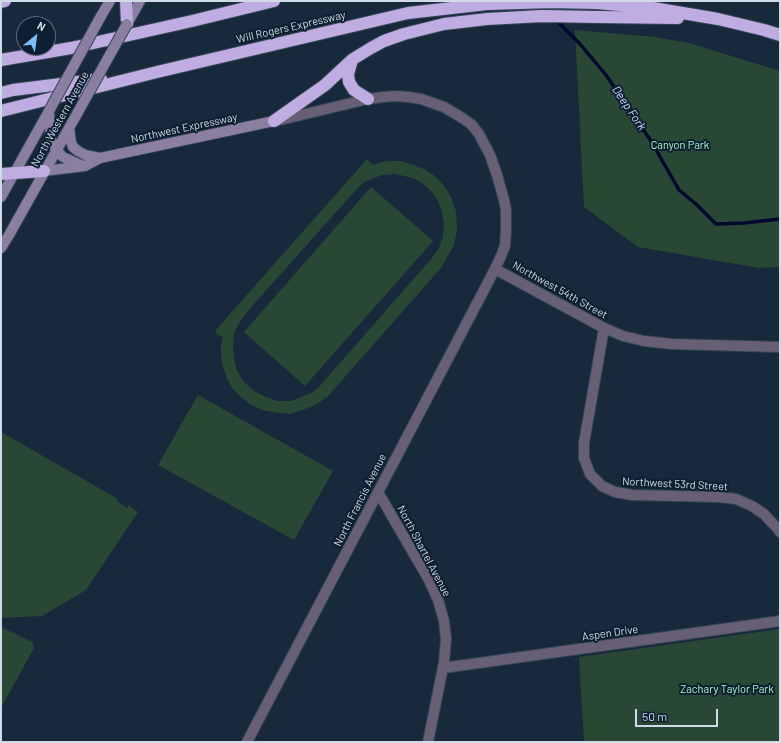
<!DOCTYPE html>
<style>
body{margin:0}
#map{position:relative;width:781px;height:743px;overflow:hidden;background:#18293b;font-family:Barlow,sans-serif}
canvas{display:block}
.frame{position:absolute;inset:0;border:2px solid #d0dbe7;pointer-events:none}
.north{position:absolute;left:16px;top:16px;width:40px;height:40px;box-sizing:border-box;background:#0e1f31;border:1px solid #5c6a7a;border-radius:50%;rotate:29deg;font-size:11px;font-weight:700;line-height:16px;text-align:center;color:#d0dbe7}
.north::after{content:'';display:block;margin:auto;width:14px;height:18px;background:#7dbef9;clip-path:polygon(50% 0,100% 100%,50% 72%,0 100%)}
.scale{position:absolute;left:635px;top:709px;width:83px;height:18px;box-sizing:border-box;border:2px solid #d0dbe7;border-top:0;padding-left:5px;font-size:12px;line-height:14px;white-space:nowrap;color:#d0dbe7;-webkit-text-stroke:3px #0e1f31;paint-order:stroke}
</style>
<div id="map">
<canvas width="781" height="743"></canvas>
<div class="frame"></div>
<div class="north">N</div>
<div class="scale">50 m</div>
</div>
<script>
const ctx = document.querySelector('canvas').getContext('2d');
ctx.lineJoin = 'round';
function paint(path, color) { ctx.fillStyle = color; ctx.fill(path, 'evenodd'); }
const toPath = rows => new Path2D(rows.map(r => 'M' + r).join(''));
function strokePath(path, color, width, dash) { ctx.strokeStyle = color; ctx.lineWidth = width; ctx.lineCap = dash ? 'butt' : 'round'; ctx.setLineDash(dash || []); ctx.stroke(path); }
function label(font, color, halo, rows, align = 'center') {
  ctx.font = font + ' Barlow,sans-serif'; ctx.lineWidth = 4; ctx.setLineDash([]); ctx.textBaseline = 'middle'; ctx.strokeStyle = halo; ctx.fillStyle = color; for (const [text, x, y, turn = 0] of rows) {
    ctx.save(); ctx.translate(x, y); ctx.rotate((+turn || 0) * Math.PI / 180); ctx.textAlign = isNaN(turn) ? turn : align; if (halo) ctx.strokeText(text, 0, 0); ctx.fillText(text, 0, 0); ctx.restore();
  }
}
paint(toPath([
 [575,30,655,37,689,43,780,71,780,267,759,268,638,247,584,207],
 [367,159,373,165,382,162,391,161,400,161,414,165,426,170,436,177,445,187,451,197,456,211,457,225,456,235,454,245,441,268,328,396,317,404,308,408,290,414,273,412,262,410,250,404,239,395,232,388,227,378,223,367,221,356,221,345,223,336,221,337,215,331],
 [395,174,413,178,422,183,432,192,438,201,442,212,444,224,443,237,438,250,431,259,318,388,311,393,291,401,277,401,266,397,254,391,243,381,237,370,234,360,233,346,234,334,239,323,246,313,354,192,364,182,382,175],
 [371,187,433,241,305,386,244,332],
 [198,395,333,471,294,540,158,465],
 [1,432,118,499,117,501,127,508,129,505,138,512,86,590,42,616,1,618],
 [1,627,32,642,34,648,1,708],
 [780,629,780,742,584,742,579,657]
]), '#284835');
strokePath(toPath([
 [556,20,580,44,606,75,651,141,679,190,697,205,716,224,744,223,780,219]
]), '#00092d', 3.5);
const minor = toPath([
 [604,328,584,443,584,458,590,474,602,486,615,492,632,495,719,497,736,499,752,506,764,514,777,528,780,532],
 [247,742,495,269]
]);
const tertiary = toPath([
 [276,121,368,99,383,97,396,96,408,97,421,99,444,107,464,119,472,125,479,134,490,155,497,175,504,200,506,210,506,231,505,246,501,256,495,269,604,328,623,336,644,341,671,344,780,347],
 [378,492,429,580,438,600,444,621,446,639,444,662,428,742],
 [443,668,780,621]
]);
const secondary = toPath([
 [101,16,110,1],
 [127,24,140,1],
 [49,111,51,140,56,150,63,157,83,166],
 [69,128,71,142,73,147,78,151,85,155,100,158],
 [44,171,85,166,100,158,274,121],
 [1,197,49,111],
 [1,248,9,235,78,112]
]);
const motorway = toPath([
 [126,1,127,24],
 [1,2,5,1],
 [1,60,71,48,192,21,274,1],
 [352,60,348,74,349,82,354,90,368,99],
 [1,93,13,90,101,79],
 [1,111,157,72,408,13,487,4,551,2,597,3,653,8,718,19,764,30,780,35],
 [274,121,325,85,353,59,371,48,384,41,404,34,444,24,487,19,542,16,598,17,678,18],
 [1,174,44,171]
]);
strokePath(minor, '#354557', 12);
strokePath(tertiary, '#354557', 12);
strokePath(secondary, '#354557', 12);
strokePath(motorway, '#354557', 14);
strokePath(minor, '#676075', 10);
strokePath(tertiary, '#676075', 10);
strokePath(secondary, '#8a7fa0', 10);
strokePath(motorway, '#bfade1', 12);
const secondaryBridge = toPath([
 [49,111,101,16],
 [78,112,127,24]
]);
strokePath(secondaryBridge, '#354557', 12, []);
strokePath(secondaryBridge, '#8a7fa0', 10);
label('11px', '#d0dbe7', '#0e1f31', [
 ["Will Rogers Expressway",291,27,-13],
 ["North Western Avenue",60,119,-61],
 ["Northwest Expressway",184,128,-12],
 ["Northwest 54th Street",560,290,29],
 ["Northwest 53rd Street",675,484,3],
 ["North Francis Avenue",360,500,-63],
 ["North Shartel Avenue",424,551,62],
 ["Aspen Drive",610,633,-8]
]);
label('11px', '#a8f9c6', '#0e1f31', [
 ["Canyon Park",680,145],
 ["Zachary Taylor Park",727,689]
]);
label('italic 12px', '#c6d6f2', '#0e1f31', [
 ["Deep Fork",629,108,56]
]);
</script>
